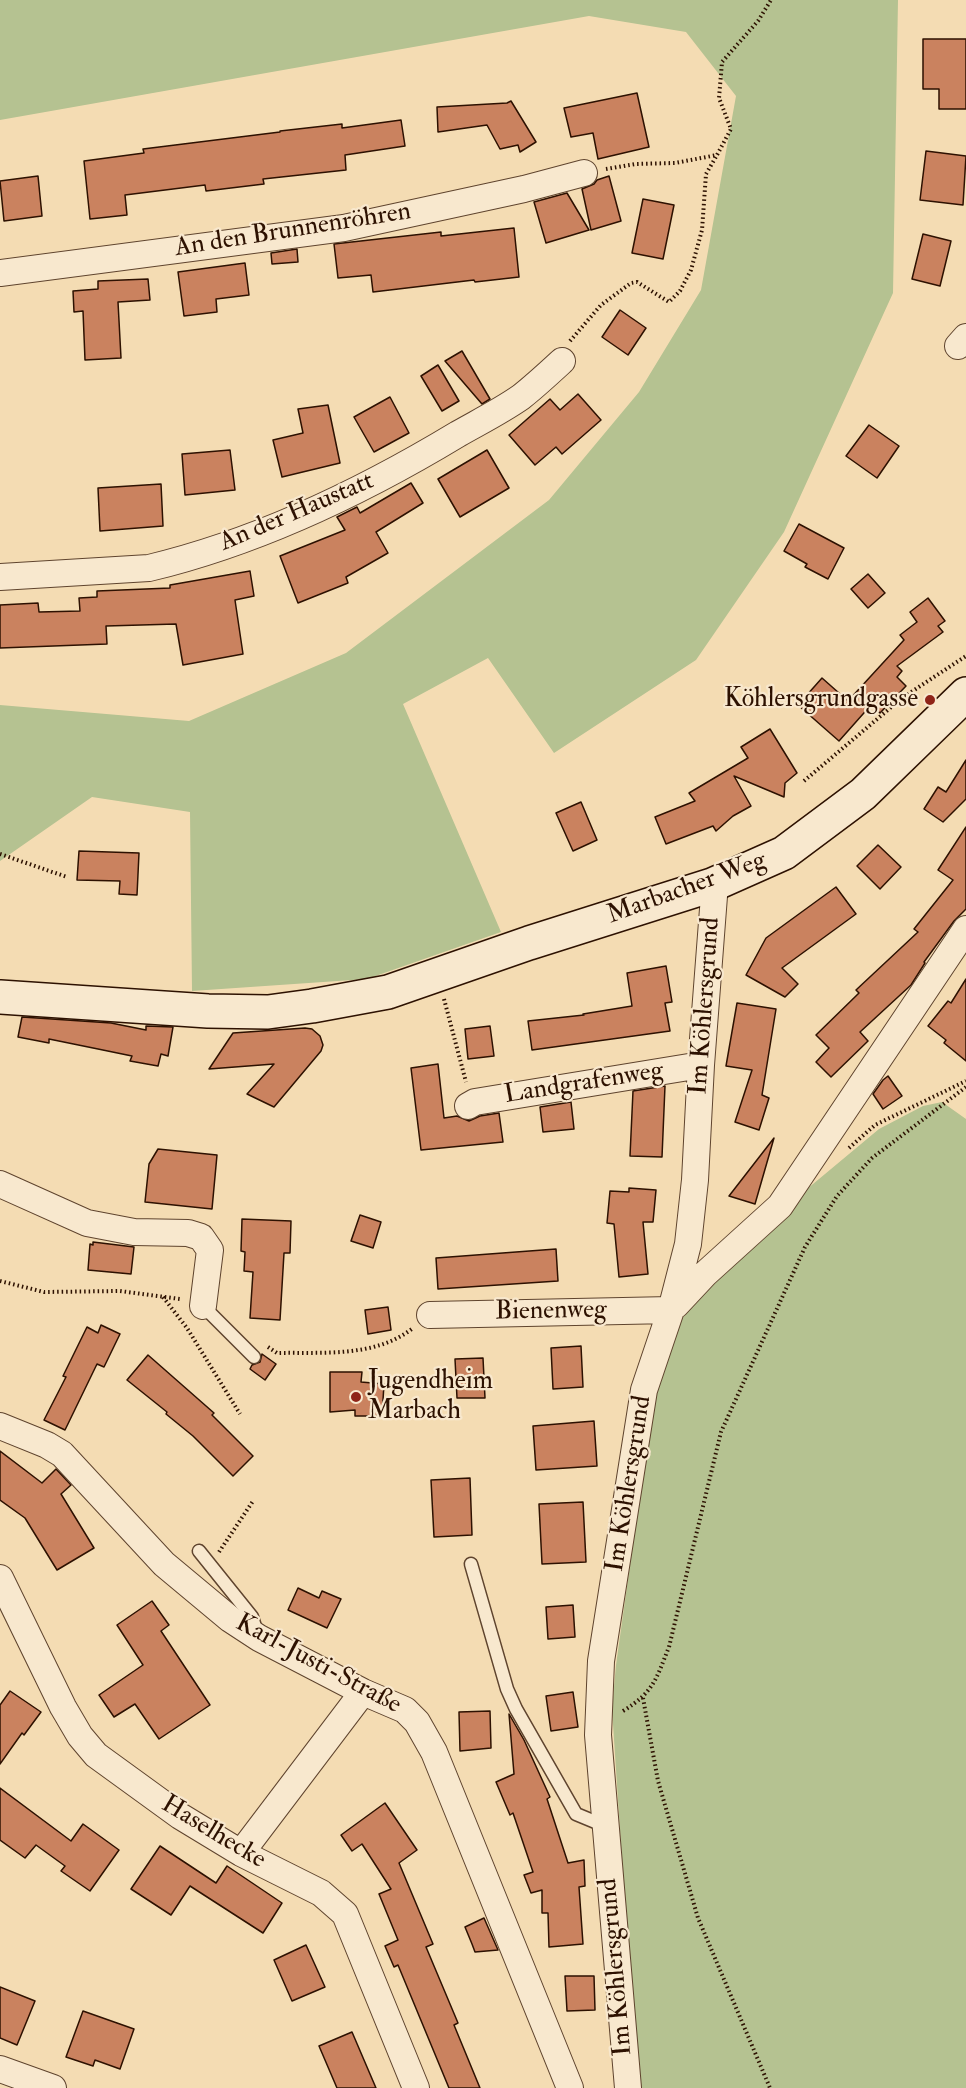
<!DOCTYPE html>
<html>
<head>
<meta charset="utf-8">
<style>
  body { margin:0 }
  canvas { display:block; background:#f4dcb3 }
</style>
</head>
<body>
<canvas width="966" height="2088"></canvas>
<script>
const ctx = document.querySelector('canvas').getContext('2d');
ctx.lineJoin = 'round';
function fillPath(path, color) {
  ctx.fillStyle = color;
  ctx.fill(path, 'evenodd');
}
function strokePath(path, color, width, dash) {
  ctx.strokeStyle = color;
  ctx.lineWidth = width;
  ctx.lineCap = dash ? 'butt' : 'round';
  ctx.setLineDash(dash || []);
  ctx.stroke(path);
}
function label(font, color, halo, rows, align = 'center') {
  ctx.font = font + ' "IM FELL Double Pica",serif';
  ctx.lineWidth = 4.5;
  ctx.setLineDash([]);
  ctx.textBaseline = 'middle';
  ctx.strokeStyle = halo;
  ctx.fillStyle = color;
  for (const [text, x, y, turn = 0] of rows) {
    ctx.save();
    ctx.translate(x, y);
    ctx.rotate((+turn || 0) * Math.PI / 180);
    ctx.textAlign = isNaN(turn) ? turn : align;
    if (halo) ctx.strokeText(text, 0, 0);
    ctx.fillText(text, 0, 0);
    ctx.restore();
  }
}
const green = new Path2D(`
  M0,0h898l-5,293 -109,239 -88,128 -142,93 -66,-95 -85,46 98,228 -134,47 -175,12 -2,-179 -98,-15 -92,64v-156l189,16 157,-68 203,-153 90,-108 62,-102 35,-194 -50,-64 -97,-16 -589,104z
  M942,1102l24,17v969h-329l-25,-379 4,-44 38,-272 29,-76 27,-36 75,-67 22,-25 72,-60 44,-23z`);
const building = new Path2D(`
  M923,39h43v70h-27v-20h-16z
  M637,93l12,54 -51,12 -5,-26 -22,4 -7,-29z
  M511,101l25,41 -16,10 -2,-7 -18,4 -13,-24 -49,7 -1,-25 70,-4z
  M401,120l4,26 -60,9 1,15 -83,9 1,5 -58,7 -1,-6 -80,10 2,20 -37,4 -6,-58 60,-8 -1,-4 137,-17v-1l62,-7v4z
  M926,151l40,5 -3,49 -43,-5z
  M38,176l4,40 -38,5 -4,-40z
  M609,176l12,45 -30,9 -9,-41 12,-5 3,-4z
  M567,193l22,37 -43,13 -12,-41z
  M643,199l31,6 -11,54 -31,-6z
  M514,228l5,49 -44,5 -1,-2 -101,12 -2,-17 -33,3 -4,-34 107,-12v4z
  M923,234l28,7 -11,45 -28,-7z
  M297,249l1,13 -26,2 -1,-11z
  M245,263l4,32 -33,4 1,13 -33,4 -6,-44z
  M148,279l2,21 -32,2 3,56 -36,2 -2,-49 -9,1 -1,-21 25,-2v-8z
  M620,310l26,18 -18,27 -26,-18z
  M462,351l28,48 -8,5 -37,-43z
  M438,365l21,36 -17,10 -21,-35z
  M578,394l23,26 -39,34 -6,-7 -21,18 -26,-30 41,-36 10,11z
  M390,397l19,36 -35,19 -20,-35z
  M328,405l12,58 -58,14 -9,-37 30,-7 -5,-24z
  M869,425l30,21 -22,32 -31,-22z
  M230,450l5,40 -50,5 -3,-41z
  M487,450l22,38 -49,29 -22,-38z
  M411,483l12,20 -47,29 12,21 -42,24 2,6 -50,20 -18,-47 65,-26 -8,-13 20,-10 3,6z
  M161,484l2,42 -63,5 -2,-43z
  M799,524l45,24 -16,31 -23,-12 2,-3 -23,-13z
  M250,571l4,25 -19,4 8,54 -60,11 -7,-41 -70,2 1,18 -107,4v-43l38,-2 1,9 41,-1 -1,-13 18,-1v-6l73,-3v-3z
  M868,574l17,19 -17,15 -17,-19z
  M928,598l17,23 -7,5 5,6 -46,34 5,5 -5,6 9,9 -26,27 -9,-8 -32,36 -41,-36 24,-27 26,23 56,-61 -4,-5 17,-13 -7,-10z
  M770,729l27,44 -12,10 -1,14 -50,-21 17,30 -18,10 -17,15 -3,-5 -47,18 -11,-27 40,-16 -6,-8 59,-35 -7,-11z
  M966,760v39l-23,23 -19,-13 14,-22 8,5z
  M581,802l16,38 -24,11 -17,-38z
  M966,827v82l-12,12 -30,41 1,1 -14,22 -51,47 8,9 -37,36 -15,-15 13,-14 -13,-13 43,-42 -3,-3 62,-58 -4,-3 39,-49 -15,-10z
  M878,845l23,22 -21,22 -23,-23z
  M79,851l60,2 -2,42 -18,-1 1,-13 -43,-1z
  M836,887l20,27 -74,54 16,16 -13,13 -39,-22 20,-37z
  M666,966l6,36 -7,1 5,28 -138,19 -4,-29 56,-6 -1,-1 49,-8 -5,-33z
  M966,979v82l-22,-18 2,-3 -18,-14 20,-25 3,2z
  M737,1003l39,6 -14,86 7,3 -10,32 -24,-8 17,-52 -26,-4z
  M22,1017l89,6 35,7v-4l27,1 -5,29 -7,-2 -3,12 -28,-5 2,-5 -34,-7 -49,-10v4l-31,-6z
  M490,1026l4,30 -26,3 -3,-30z
  M305,1028l7,1 8,7 3,9 -2,6 -47,56 -27,-13 27,-30 -65,5 24,-36z
  M438,1064l6,54 13,-2 12,5 11,-5 19,-3 4,29 -82,8 -10,-82z
  M888,1076l14,20 -19,13 -10,-15 10,-14z
  M665,1086l-3,71 -32,-1 3,-65z
  M571,1102l3,27 -31,3 -3,-25z
  M774,1138l-19,66 -26,-8z
  M158,1149l59,6 -5,54 -67,-7 4,-38z
  M629,1188l27,2 -3,32h-10l5,52 -29,3 -5,-53 -7,-1 3,-32 19,1z
  M360,1215l21,7 -8,26 -22,-7z
  M242,1219l49,2 -1,32h-6l-4,67 -30,-2 3,-46 -9,-1 1,-19 -4,-1z
  M93,1242l41,5 -3,27 -43,-4 2,-26 3,1z
  M556,1249l2,32 -120,8 -2,-31z
  M388,1307l3,23 -23,4 -3,-24z
  M101,1325l19,9 -16,33 -7,-3 -32,66 -21,-10 22,-43 -3,-1 24,-49 11,6z
  M581,1346l2,41 -30,2 -2,-41z
  M262,1354l14,10 -11,16 -15,-11 2,-4 8,-3z
  M148,1355l66,58 -2,2 41,41 -20,20 -40,-40 -27,-22 1,-2 -40,-32z
  M483,1358l2,40h-28l-2,-39z
  M330,1372h32l-1,10 23,2 -2,32h-27v-6l-25,2z
  M594,1421l3,45 -61,4 -3,-44z
  M0,1451l42,32 14,-14 15,16 -10,9 33,54 -37,22 -32,-52 -25,-18z
  M470,1478l2,57 -38,2 -3,-57z
  M583,1502l3,60 -44,2 -3,-60z
  M298,1588l21,10 3,-7 19,8 -14,29 -39,-18z
  M152,1601l17,24 -8,6 49,74 -51,34 -24,-35 -21,13 -15,-22 44,-30 -26,-40z
  M573,1605l2,32 -27,2 -2,-32z
  M10,1691l31,21 -17,23 -2,-2 -22,31v-59z
  M573,1692l5,35 -27,4 -5,-35z
  M490,1711l1,37 -31,3 -1,-39z
  M509,1714l15,26 26,57 -3,2 21,64 16,-3 1,26 -6,1 4,57 -34,3 -1,-34h-6v-23l-11,3 -7,-18 9,-3 -20,-59 -3,2 -14,-33 18,-8z
  M0,1788l71,53 12,-17 36,26 -29,41 -29,-20 4,-5 -29,-21 -11,13 -25,-18z
  M385,1803l32,47 -18,13 34,81 -7,3 32,76 -4,2 26,63h-31l-51,-123 -4,2 -9,-21 13,-6 -19,-46 12,-5 -29,-45 -10,7 -11,-16z
  M160,1846l56,37 11,-17 55,37 -19,30 -73,-47 -19,29 -40,-26z
  M484,1918l14,32 -23,2 -3,-8 -7,-17z
  M306,1945l19,42 -33,14 -18,-41z
  M565,1976h29l1,34 -28,1z
  M0,1987l35,14 -18,44 -17,-7z
  M83,2011l51,18 -14,40 -25,-9 -2,6 -27,-9z
  M352,2032l24,56h-39l-18,-42z`);
const path = new Path2D(`
  M606,169l29,-5 40,-1 42,-8 14,-26 -12,-31 3,-36 36,-41 13,-21
  M570,341l31,-36 30,-22 6,-1 32,20 11,-11 11,-21 11,-40 4,-56 11,-19
  M804,781l98,-83 64,-42
  M0,854l67,23
  M444,999l22,83
  M849,1148l26,-23 91,-44
  M0,1281l44,11 76,-1 60,8
  M163,1297l24,31 53,86
  M268,1347l9,6c45,-1 98,5 136,-25
  M219,1552l34,-51
  M643,1698l15,83 40,137 72,170
  M623,1711c31,-19 33,-32 46,-64l52,-215 84,-185 32,-51 35,-38 94,-71`);
const lane = new Path2D(`
  M203,1306l51,51
  M199,1551l53,66 5,16
  M471,1564l36,125 9,20 60,105 29,12`);
const street = new Path2D(`
  M0,273l344,-45 180,-39 60,-16
  M958,346l8,-9
  M0,577l149,-9c109,-26 213,-76 309,-134 21,-12 43,-23 63,-37 14,-11 28,-24 41,-36
  M468,1106l7,-4 226,-37
  M0,1184l87,39 47,9 54,1 13,4 9,13 -7,56
  M676,1305l29,-31 75,-68 186,-277
  M430,1315l241,-5
  M0,1426l47,19 15,9 102,110 66,55 29,19 104,54 42,18 12,12 17,30 136,336
  M0,1578l63,129 17,29 16,19 84,61 61,37 80,40 24,21 71,174
  M241,1853l122,-161
  M0,2069l53,19
  M628,2088l-30,-353 3,-74 43,-271 27,-80 17,-66 7,-64 6,-115 13,-169 -2,-11`);
const secondary = new Path2D(`
  M0,997l208,14 60,1 44,-6 76,-14 141,-49 183,-58 72,-32 79,-59 103,-100`);
const markers = [
  [930,700,6,"#8f2418"],
  [356,1397,6,"#8f2418"]
];
const streetNames = [
  ["An den Brunnenröhren",293,231,-9],
  ["An der Haustatt",297,513,-23],
  ["Marbacher Weg",687,889,-20],
  ["Im Köhlersgrund",706,1006,-86],
  ["Landgrafenweg",584,1084,-9],
  ["Bienenweg",551,1312,-1],
  ["Im Köhlersgrund",630,1484,-81],
  ["Karl-Justi-Straße",318,1665,28],
  ["Haselhecke",213,1833,31],
  ["Im Köhlersgrund",617,1967,-95]
];
const poiNames = [
  ["Köhlersgrundgasse",918,700],
  ["Jugendheim",368,1382,"left"],
  ["Marbach",368,1412,"left"]
];
fillPath(green, '#b5c291');
fillPath(building, '#ca825f');
strokePath(building, '#2d1101', 1.5);
strokePath(lane, '#5f442e', 15);
strokePath(street, '#5f442e', 28);
strokePath(secondary, '#2d1101', 36);
strokePath(path, '#2d1101', 4, [1.5, 3]);
strokePath(lane, '#f8e8ce', 12);
strokePath(street, '#f8e8ce', 26);
strokePath(secondary, '#f8e8ce', 33);
for (const [x, y, r, color] of markers) {
  const dot = new Path2D();
  dot.arc(x, y, r, 0, 2 * Math.PI);
  ctx.fillStyle = color;
  ctx.fill(dot);
  strokePath(dot, '#f8e8ce', 2);
}
label('26px', '#2d1101', '#f8e8ce', streetNames);
label('26px', '#2d1101', '#f8e8ce', poiNames, 'right');
</script>
</body>
</html>
